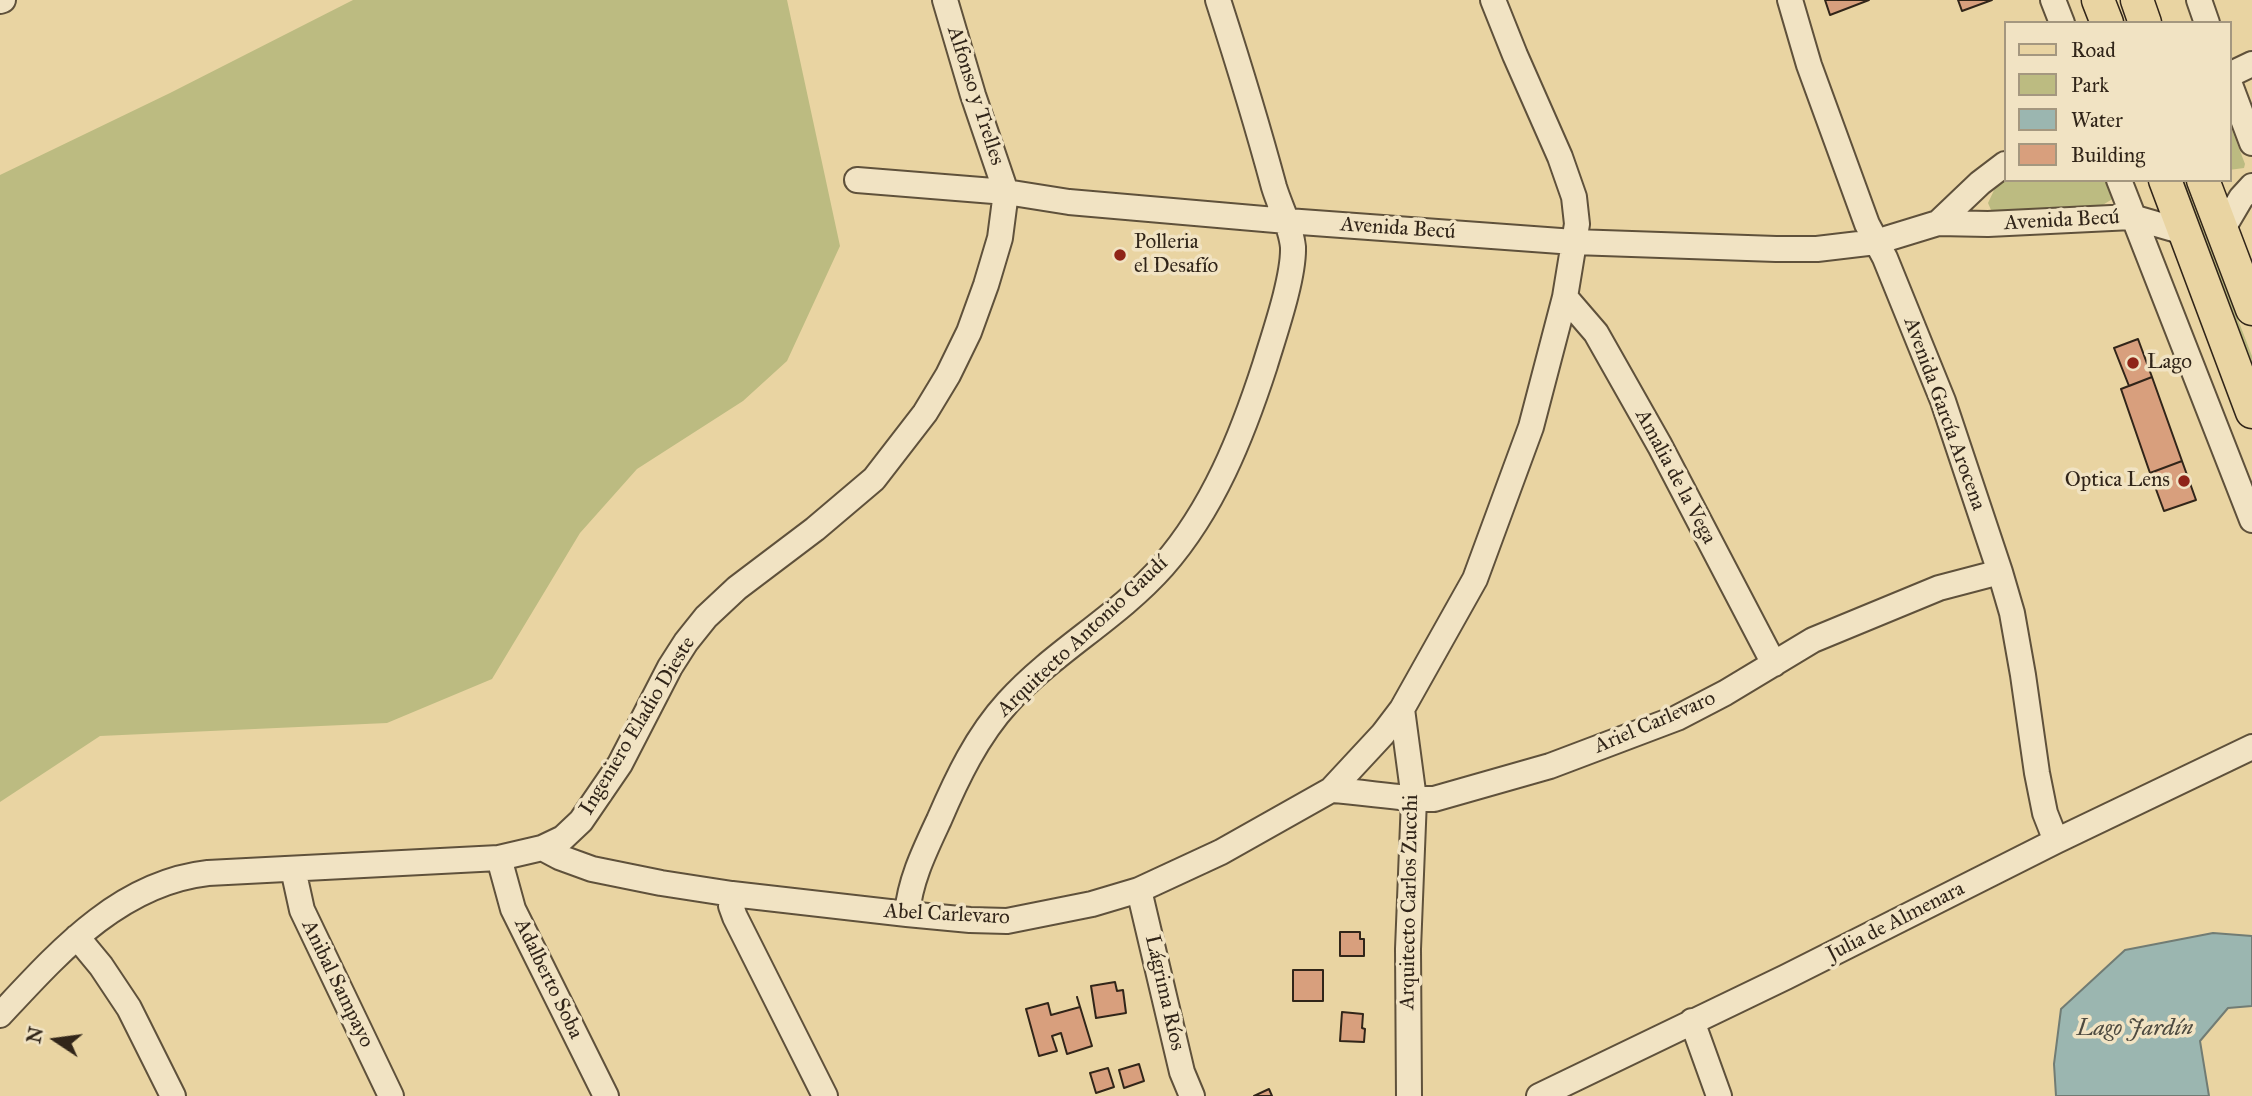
<!DOCTYPE html>
<html>
<head>
<meta charset="utf-8">
<style>
  body { margin:0 }
  #map { position:relative; width:2252px; height:1096px; overflow:hidden; background:#e9d4a2; font-family:"IM FELL Great Primer",serif }
  canvas { display:block }
  .legend { position:absolute; left:2004px; top:21px; width:228px; height:161px; box-sizing:border-box; background:#f1e3c3; border:2px solid #a4977f; margin:0; padding:9px 12px; list-style:none; font-size:21px; color:#312519 }
  .legend li { display:flex; align-items:center; gap:14px; height:35px }
  .legend b { width:35px; border:2px solid #a4977f }
  .north { position:absolute; left:21px; top:1005px; width:70px; height:70px; -webkit-text-stroke:5px #f1e3c3; paint-order:stroke; rotate:283deg; font-size:19px; font-weight:700; line-height:28px; text-align:center; color:#312519 }
  .north::after { content:''; display:block; margin:auto; width:24px; height:32px; background:#312519; clip-path:polygon(50% 0,100% 100%,50% 72%,0 100%) }
</style>
</head>
<body>
<div id="map">
<canvas width="2252" height="1096"></canvas>
<ul class="legend">
<li><b style="height:9px;background:#e9d4a2"></b>Road</li>
<li><b style="height:19px;background:#bcbb81"></b>Park</li>
<li><b style="height:19px;background:#9bb6b0"></b>Water</li>
<li><b style="height:19px;background:#d89f7d"></b>Building</li>
</ul>
<div class="north">N</div>
</div>
<script>
const ctx = document.querySelector('canvas').getContext('2d');
ctx.lineJoin = 'round';
function fillPath(path, color) {
  ctx.fillStyle = color;
  ctx.fill(path, 'evenodd');
}
function strokePath(path, color, width, dash) {
  ctx.strokeStyle = color;
  ctx.lineWidth = width;
  ctx.lineCap = dash ? 'butt' : 'round';
  ctx.setLineDash(dash || []);
  ctx.stroke(path);
}
function label(font, color, halo, rows, align = 'center') {
  ctx.font = font + ' "IM FELL Great Primer",serif';
  ctx.lineWidth = 7;
  ctx.setLineDash([]);
  ctx.textBaseline = 'middle';
  ctx.strokeStyle = halo;
  ctx.fillStyle = color;
  for (const [text, x, y, turn = 0] of rows) {
    ctx.save();
    ctx.translate(x, y);
    ctx.rotate((+turn || 0) * Math.PI / 180);
    ctx.textAlign = isNaN(turn) ? turn : align;
    if (halo) ctx.strokeText(text, 0, 0);
    ctx.fillText(text, 0, 0);
    ctx.restore();
  }
}
const green = new Path2D(`
  M353,0h434l53,246 -53,115 -44,40 -106,68 -57,64 -88,146 -105,44 -287,13 -100,66v-627l170,-82z
  M2229,122l16,42 -1,4 -15,2z
  M2005,180h108l6,15 -18,11 -95,7 -15,-3 -3,-7 8,-17z
  M2176,180h8l68,176v25z`);
const water = new Path2D(`
  M2213,933l39,3v70l-24,2 -28,33 9,55h-153l-2,-32 7,-55 64,-59z`);
const building = new Path2D(`
  M1825,0h44l-39,15z
  M1958,0h34l-30,11z
  M2138,339l14,38 -23,9 -15,-38z
  M2152,377l30,84 -32,12 -29,-84z
  M2182,461l14,39 -32,11 -14,-38z
  M1340,932h20v7h4v17h-24z
  M1293,970h30v31h-30z
  M1115,982l2,9 6,-1 3,23 -30,5 -5,-32z
  M1077,997l15,49 -25,8 -6,-21 -9,3 5,15 -18,5 -13,-47 22,-6 3,12 29,-8z
  M1342,1012l21,2 -1,14 3,1 -1,13 -24,-1z
  M1139,1064l5,17 -20,7 -5,-18z
  M1108,1068l6,19 -18,6 -6,-20z
  M1269,1089l3,7h-18z`);
const minor = new Path2D(`
  M1790,0l19,65 58,159 18,34 58,143 57,171 12,41 11,62 14,98 8,40 11,28
  M2053,0l9,23
  M2199,0l8,23
  M0,1l3,-1
  M2229,75l23,-11
  M2229,82l23,61
  M857,180l149,12 63,10 218,19 287,21 202,7h41l59,-7 62,-19 42,-40 25,-19
  M2119,180l133,340
  M1938,223l50,1 144,-7 52,15
  M2221,232l20,-34 11,-12
  M1565,297l31,36 64,113 114,218
  M1402,709l12,90 -6,150 1,147
  M1331,790c35,2 69,9 103,9l116,-33 127,-48 48,-25 88,-53 126,-52 61,-16
  M542,848l17,9 33,12 69,14 71,11 175,20 63,6 37,1 85,-17 47,-14 82,-38 110,-62 52,-56 19,-25 73,-130 56,-152 34,-130 12,-73 -3,-27 -14,-40 -45,-102 -22,-55
  M499,858l14,51 93,187
  M293,869l9,41 89,186
  M1139,890l43,182 10,24
  M732,894l-1,12 4,11 90,179
  M907,914c3,-34 18,-64 32,-94 18,-42 38,-84 69,-118 46,-51 109,-84 155,-136 50,-57 79,-130 102,-201 9,-30 29,-87 28,-118 -2,-21 -13,-40 -19,-60 -17,-63 -36,-125 -56,-187
  M77,937l24,29 28,42 44,88
  M0,1015c58,-62 119,-132 208,-142l291,-15 43,-10 21,-10 18,-17 39,-57 50,-97 16,-25 20,-25 31,-29 78,-59 59,-50 51,-66 23,-38 21,-43 17,-47 14,-47 6,-46 -33,-97 -28,-95
  M1692,1021l27,75
  M1539,1096l247,-119 270,-136 196,-94`);
const major = new Path2D(`
  M2098,0l9,23
  M2137,0l8,23
  M2165,180l87,232
  M2203,180l49,129`);
const markers = [
  [1120,255,7,"#8f2418"],
  [2133,363,7,"#8f2418"],
  [2184,481,7,"#8f2418"]
];
const streetNames = [
  ["Alfonso y Trelles",975,96,72],
  ["Avenida Becú",2062,221,-3],
  ["Avenida Becú",1398,229,4],
  ["Avenida García Arocena",1944,414,70],
  ["Amalia de la Vega",1675,477,62],
  ["Arquitecto Antonio Gaudí",1083,637,-43],
  ["Ariel Carlevaro",1655,723,-23],
  ["Ingeniero Eladio Dieste",638,726,-59],
  ["Arquitecto Carlos Zucchi",1410,902,-89],
  ["Abel Carlevaro",947,915,3],
  ["Julia de Almenara",1896,922,-27],
  ["Adalberto Soba",548,979,64],
  ["Anibal Sampayo",337,984,64],
  ["Lágrima Ríos",1164,993,77]
];
const poiNames = [
  ["Polleria",1134,243],
  ["el Desafío",1134,267],
  ["Lago",2147,363],
  ["Optica Lens",2170,481,"right"]
];
const waterNames = [
  ["Lago Jardín",2135,1029]
];
fillPath(green, '#bcbb81');
fillPath(water, '#9bb6b0');
strokePath(water, '#717c74', 2);
fillPath(building, '#d89f7d');
strokePath(building, '#312519', 2);
strokePath(minor, '#5f513b', 28);
strokePath(major, '#312519', 35);
strokePath(minor, '#f1e3c3', 24);
strokePath(major, '#e9d4a2', 32);
for (const [x, y, r, color] of markers) {
  const dot = new Path2D();
  dot.arc(x, y, r, 0, 2 * Math.PI);
  ctx.fillStyle = color;
  ctx.fill(dot);
  strokePath(dot, '#f1e3c3', 2.5);
}
label('21px', '#312519', '#f1e3c3', streetNames);
label('21px', '#312519', '#f1e3c3', poiNames, 'left');
label('italic 23px', '#4c493f', '#f1e3c3', waterNames);
</script>
</body>
</html>
